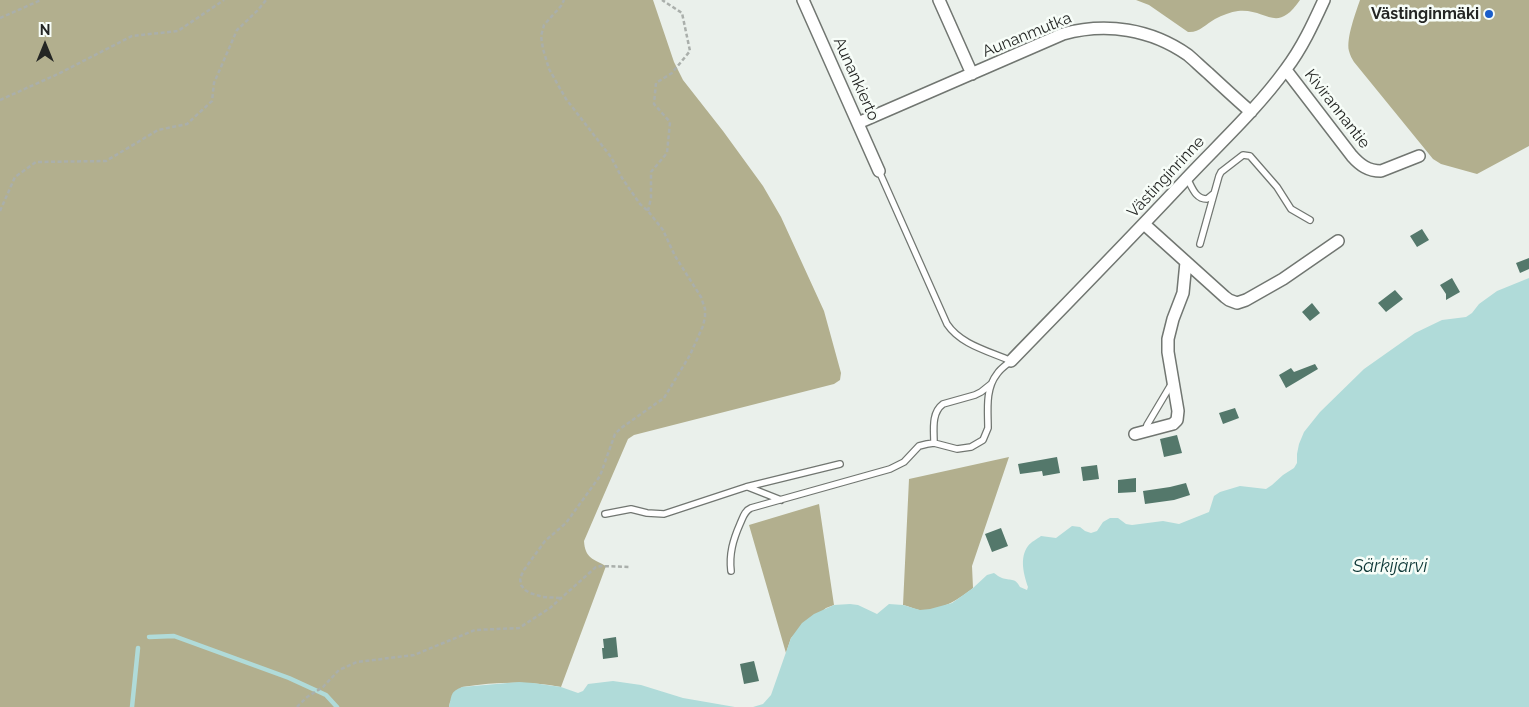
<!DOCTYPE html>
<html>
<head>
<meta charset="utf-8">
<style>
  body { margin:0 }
  #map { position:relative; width:1529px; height:707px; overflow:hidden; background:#eaf0eb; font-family:Raleway,sans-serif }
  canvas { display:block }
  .north { position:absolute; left:20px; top:20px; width:50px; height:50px; -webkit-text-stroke:4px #f7fdf8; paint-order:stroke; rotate:0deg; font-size:14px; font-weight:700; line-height:20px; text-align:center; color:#242624 }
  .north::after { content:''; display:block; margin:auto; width:18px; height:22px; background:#242624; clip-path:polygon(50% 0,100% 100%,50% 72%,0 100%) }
</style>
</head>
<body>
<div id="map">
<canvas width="1529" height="707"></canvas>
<div class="north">N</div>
</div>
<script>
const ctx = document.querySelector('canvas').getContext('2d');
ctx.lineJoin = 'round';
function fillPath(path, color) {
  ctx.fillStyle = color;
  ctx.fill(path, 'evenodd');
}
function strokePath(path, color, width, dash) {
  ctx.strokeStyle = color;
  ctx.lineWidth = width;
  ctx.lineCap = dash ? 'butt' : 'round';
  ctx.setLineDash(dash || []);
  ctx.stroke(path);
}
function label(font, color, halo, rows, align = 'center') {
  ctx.font = font + ' Raleway,sans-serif';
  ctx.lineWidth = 5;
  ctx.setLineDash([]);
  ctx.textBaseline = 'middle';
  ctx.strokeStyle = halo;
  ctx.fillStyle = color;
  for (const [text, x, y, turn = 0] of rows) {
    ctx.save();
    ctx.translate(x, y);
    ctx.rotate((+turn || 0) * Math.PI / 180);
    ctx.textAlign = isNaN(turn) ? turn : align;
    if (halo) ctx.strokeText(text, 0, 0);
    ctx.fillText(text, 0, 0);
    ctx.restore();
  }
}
const forest = new Path2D(`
  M0,0h653l21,62 9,18 40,51 40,55 18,31 43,94 17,62 -1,7 -6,4 -200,51 -6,4 -44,102c1,17 9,18 22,25l-45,121c-33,-6 -65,-5 -99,0l-12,15 -1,5h-449z
  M1136,0h164c-24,35 -33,8 -62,11 -7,1 -16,4 -23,8 -9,5 -16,14 -27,13l-39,-27z
  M1360,0h169v146l-52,28 -36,-10 -8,-5 -79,-97c-2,-3 -4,-7 -5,-11 -3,-13 7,-39 11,-51z
  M1009,457l-37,109 1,22c-13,11 -36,25 -54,22 -5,-1 -11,-4 -16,-5l6,-126z
  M819,504l15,101 -8,3 -35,30 -5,15 -37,-128z`);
const water = new Path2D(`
  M1529,278v429h-776l10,-3 8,-9 20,-57 11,-15 12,-9 20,-9 16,-1 8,1 19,9 12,-10 14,1 17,5 10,-1 22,-6 21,-15 14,-13 7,-2c3,2 5,4 8,5 8,3 13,-1 18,9l7,3 1,-3c-4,-12 -9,-29 0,-41 3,-4 9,-7 13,-10l15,2 16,-12 8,1 5,4 6,2 6,-2 6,-9 7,-4h8l8,6 6,1 31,-4 16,3 30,-12 5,-16 6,-4 20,-6 26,3 6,-4 11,-10 11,-7 3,-5v-9l2,-10 5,-12 16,-20 44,-43 51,-36 27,-13 24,-3 6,-4 7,-9 18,-13z
  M613,681l28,4 42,13 52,9h-286c3,-12 1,-15 13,-20l57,-5 14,1 28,4 17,6 5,-2 5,-7z`);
const stream = new Path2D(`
  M149,637l25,-1 115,42 37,17 11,12
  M132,707l6,-59`);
const building = new Path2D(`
  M1422,229l7,11 -12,7 -7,-11z
  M1529,258v11l-9,4 -4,-10z
  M1452,278l8,14 -14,8v-6l-6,-9z
  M1395,290l8,9 -17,13 -8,-9z
  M1312,303l8,10 -10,8 -8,-9z
  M1315,364l3,5 -32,19 -7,-13 12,-7 3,4z
  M1235,408l4,10 -16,6 -4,-11z
  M1177,435l5,18 -18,4 -4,-18z
  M1057,457l3,16 -17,3 -1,-5 -22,3 -2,-10z
  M1097,465l2,14 -16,2 -2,-14z
  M1136,478v14l-18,1v-13z
  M1186,483l4,12 -16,5 -29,4 -2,-13 27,-4z
  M1001,528l7,18 -16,6 -7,-18z
  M616,637l2,20 -15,2 -1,-11h2l-1,-9z
  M754,661l5,20 -15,3 -4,-20z`);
const path = new Path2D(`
  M0,18l41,-18
  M0,100l58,-26 74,-38 46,-5 46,-31
  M0,211l15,-34 21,-15 70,-1 52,-31 29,-6 25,-23 2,-18 23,-53 21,-20 8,-10
  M648,211l3,-13v-26l16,-19 3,-31 -16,-18 2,-21 16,-10 18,-22 -8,-38 -20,-13
  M560,598l-17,-1 -13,-4 -5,-3 -4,-5 -1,-7 4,-8 21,-29 21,-18 34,-47 15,-42 6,-6 43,-30 26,-43 13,-29 2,-9v-8l-4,-12 -26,-41 -12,-26 -15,-19 -8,-7 -18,-26 -11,-21 -45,-58 -17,-30 -6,-20 -2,-13 3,-11 17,-19 3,-6
  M297,707l10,-10 16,-10 16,-17 18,-8 57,-7 61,-25 44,-2 31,-20 46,-41 5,-1 29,1`);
const lane = new Path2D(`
  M1187,178c5,9 8,21 20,21l6,-5
  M1200,244l19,-68 2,-4 22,-17 7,1 27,31 14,22 19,11
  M1145,432l2,-7 25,-42
  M934,443c0,-13 -3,-30 9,-39l32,-9 6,-3 10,-8
  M748,487l33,13
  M605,514l26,-5 16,4 17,1 82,-27 94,-23
  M731,571c-2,-17 2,-31 9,-47 3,-6 4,-13 11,-16l139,-39 14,-7 15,-16 8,-2 7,-1 23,6 14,-2 12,-7 5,-12c0,-17 -3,-39 9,-54 3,-5 9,-9 14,-13 -22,-10 -50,-16 -64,-37l-68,-153`);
const street = new Path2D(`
  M803,0l76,171
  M939,0l33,74
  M1286,70l66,86c8,9 16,15 29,15l38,-15
  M858,123l205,-89c43,-12 88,-5 125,21 7,6 13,12 20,18 14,13 28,26 43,39
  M1144,224l81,73 4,3 8,3 9,-3 37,-21 55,-38
  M1011,361c59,-61 118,-121 176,-183 33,-35 70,-69 99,-109 16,-21 27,-45 38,-69
  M1135,434l38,-10 4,-4 1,-9 -10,-59v-13l5,-20 10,-26 3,-31`);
const markers = [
  [1489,14,5,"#1a5eca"]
];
const poiNames = [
  ["Västinginmäki",1479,14]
];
const streetNames = [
  ["Aunanmutka",1027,35,-22],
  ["Aunankierto",856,79,66],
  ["Kivirannantie",1337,109,52],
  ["Västinginrinne",1166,177,-47]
];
const waterNames = [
  ["Särkijärvi",1390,567]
];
fillPath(forest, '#b2af8e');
fillPath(water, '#b0dbd9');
strokePath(stream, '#b0dbd9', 4.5);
fillPath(building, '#54786b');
strokePath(lane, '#717671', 8);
strokePath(street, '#717671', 14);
strokePath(path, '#aaafab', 2.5, [4, 2.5]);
strokePath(lane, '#fff', 5.5);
strokePath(street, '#fff', 11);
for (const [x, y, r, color] of markers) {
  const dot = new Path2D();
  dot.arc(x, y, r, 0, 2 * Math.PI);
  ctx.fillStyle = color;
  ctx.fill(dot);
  strokePath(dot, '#f7fdf8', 2);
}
label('bold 16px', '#242624', '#f7fdf8', poiNames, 'right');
label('16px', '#242624', '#f7fdf8', streetNames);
label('italic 18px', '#0d3736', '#f7fdf8', waterNames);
</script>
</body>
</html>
